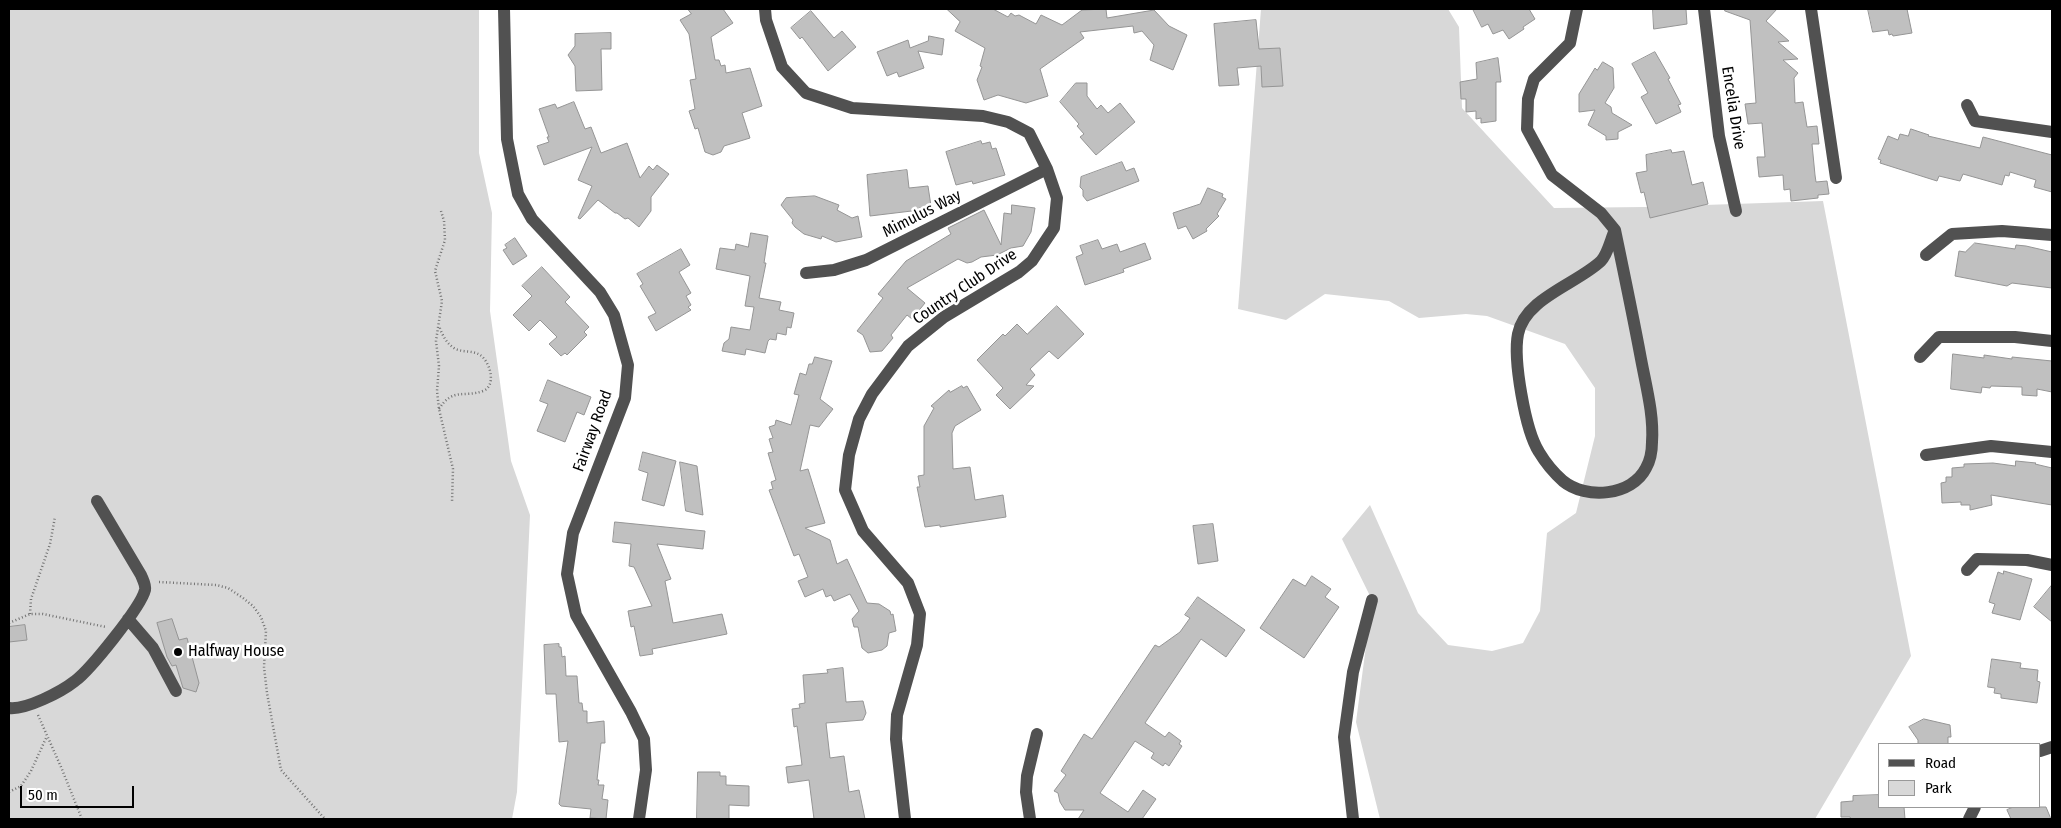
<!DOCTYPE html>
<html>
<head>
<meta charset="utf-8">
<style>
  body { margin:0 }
  #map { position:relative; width:2061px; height:828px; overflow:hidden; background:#fff; font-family:"Fira Sans Condensed",sans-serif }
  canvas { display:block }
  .frame { position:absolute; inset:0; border:10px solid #000; pointer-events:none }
  .legend { position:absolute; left:1878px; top:743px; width:162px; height:65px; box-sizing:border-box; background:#fff; border:1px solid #999; margin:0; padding:6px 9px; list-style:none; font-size:15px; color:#000 }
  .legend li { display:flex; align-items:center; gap:10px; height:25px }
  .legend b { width:25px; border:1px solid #999 }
  .scale { position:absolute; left:20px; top:786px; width:114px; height:22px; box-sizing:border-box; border:2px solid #000; border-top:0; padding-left:6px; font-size:15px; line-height:18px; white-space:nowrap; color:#000; -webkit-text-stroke:4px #fff; paint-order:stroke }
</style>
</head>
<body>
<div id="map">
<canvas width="2061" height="828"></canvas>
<div class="frame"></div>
<ul class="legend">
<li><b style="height:6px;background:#515151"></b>Road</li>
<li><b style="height:14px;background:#d8d8d8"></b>Park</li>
</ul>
<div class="scale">50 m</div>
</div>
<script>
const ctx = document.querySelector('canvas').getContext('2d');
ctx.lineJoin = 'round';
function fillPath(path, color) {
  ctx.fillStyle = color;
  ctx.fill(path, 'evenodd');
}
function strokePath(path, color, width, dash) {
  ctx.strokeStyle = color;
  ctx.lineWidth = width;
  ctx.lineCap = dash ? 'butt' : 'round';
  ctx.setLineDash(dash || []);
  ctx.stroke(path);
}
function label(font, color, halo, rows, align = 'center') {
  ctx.font = font + ' "Fira Sans Condensed",sans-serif';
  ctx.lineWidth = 5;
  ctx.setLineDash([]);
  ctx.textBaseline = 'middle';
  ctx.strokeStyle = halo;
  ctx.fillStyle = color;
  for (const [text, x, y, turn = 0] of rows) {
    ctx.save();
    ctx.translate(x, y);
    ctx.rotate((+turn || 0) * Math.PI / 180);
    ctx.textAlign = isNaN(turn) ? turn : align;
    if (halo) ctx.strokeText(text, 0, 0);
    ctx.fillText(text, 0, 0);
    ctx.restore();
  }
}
const green = new Path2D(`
  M9,9h470v144l13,60 -2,98 21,150 19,54 -13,277 -5,27h-503z
  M1261,9h187l11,18 3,81 92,100 91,-1 178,-6 88,455 -96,163h-435l-24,-97 16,-122 -30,-61 28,-34 48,108 30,32 44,6 31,-8 17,-32 7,-78 29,-20 19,-77v-48l-30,-44 -78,-28 -21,-2 -47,4 -30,-17 -64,-7 -39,26 -48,-11z`);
const building = new Path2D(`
  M688,9h35l10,14 -22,14 4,23h4l2,6 4,-1 1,8 24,-5 12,38 -20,7 8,25 -26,8 -3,6 -8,3 -8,-3 -7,-24 -3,1 -6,-18 6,-2 -5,-29 6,-1 -7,-45 -9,-14 11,-6z
  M947,9h46l15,8 3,-4 4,3 4,-1 17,9 5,-9 21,10 20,-15 24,-1 1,9 47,-8 15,16 18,9 -14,35 -23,-10 4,-15 -12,-14 -8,2 -1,-7 -53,6 4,6 -44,31 8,27 -22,7 -28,-8 -14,5 -7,-20 5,-13 -2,-1 5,-18 -30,-17 5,-9z
  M1473,9h56l6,10 -12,8 1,2 -15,10 -6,-9 -10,4 -5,-10 -6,3z
  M1653,9h33l1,15 -33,5z
  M1725,9h52l-11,12 23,20 -11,1 20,17 -15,1 15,13 -4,5 1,25 8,-1 4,25 10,-1 2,18h-7l3,31 1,7 11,-1 2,13 -11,1v3l-27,3 -1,-12 -6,1 -1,-15 -24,2 -2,-20h8l-3,-34 -14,1 -3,-20 11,-1 -6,-83 -25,-9z
  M1868,9h39l5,24 -19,3 -1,-2 -3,1 -1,-5 -15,2z
  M811,11l23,27 8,-7 14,16 -28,24 -26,-34 -2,2 -9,-11z
  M1256,20l3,29 21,-1 3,38 -21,1 -1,-21 -24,2 2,17 -20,1 -5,-62z
  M611,33v16h-10l1,41 -26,1 -1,-25 -7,-11 7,-9v-12z
  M929,36l15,3 -2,16 -24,-4 6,17 -25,9 -2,-5 -10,4 -10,-24 31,-12 2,8 18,-7z
  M1655,52l15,26 -2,1 13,25 -3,1 3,7 -25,12 -15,-27 7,-4 -16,-29z
  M1498,58l3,24h-5v39l-15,2v-5l-5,1v-8l-10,1v-13h-5l-1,-17 17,-3 -1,-16z
  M1603,62l10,6 1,20 -9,15 6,4 1,6 20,12 -14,7v7l-12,1v-4l-18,-11 7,-15 -16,2v-18l16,-26 2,2z
  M1076,83h11v13l10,13 4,-4 7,8 12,-10 15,19 -39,33 -16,-18 4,-3 -7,-8 2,-2 -19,-22z
  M574,102l11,27 6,-2 10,26 26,-10 13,35 9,-12 4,4 4,-5 12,9 -18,23v14l-12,16 -11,-9 -3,1 -8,-6h-2l-17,-13 -18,19 -2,-1 14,-32 -14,-6 14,-33 -48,18 -7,-19 12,-4 -2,-5h2l-10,-28 16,-5 2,4z
  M1911,129l18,6 -1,1 52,12 3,-11 69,18v37l-18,-5 2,-7 -26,-8 -1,4 -4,-1 -3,10 -39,-11 -3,7 -21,-5 -2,5 -57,-18 1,-3 -3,-1 10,-23 10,4 2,-6 8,2z
  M981,141l1,3 8,-2 2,7 4,-1 9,27 -32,9 -1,-3 -16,4 -10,-33z
  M1671,150l1,3 12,-2 8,34 11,-3 5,22 -58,14 -6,-26 -3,1 -5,-20 11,-2 -1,-16z
  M1122,162l4,9 8,-3 5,13 -52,20 -4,-5v-6l-3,-3 1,-10z
  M907,170l2,18 19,-2 3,20 -12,2 1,2 -50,6 -3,-41z
  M1208,188l15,6 -1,3 4,2 -9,15 2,2 -13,13 1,2 -14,8 -7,-13 -8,3 -5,-16 27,-9z
  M815,196l24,9 -2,5 15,8 6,-2 4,21 -26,5 -14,-6 -1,3 -17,-5 -9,-7 -3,-4 1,-3 -12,-15 5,-7z
  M1012,205l23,3 -4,24 -8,14 -12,2 -14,7 -16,2 -9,5 -5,1 -9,-4 -51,29 18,15 -13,16 -5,-4 -16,20 2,3 -11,13 -12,1 -7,-17 -6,-4 26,-33 -5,-4 28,-33 45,-27 -3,-6 36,-18 17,35 3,-32 7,1z
  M751,233l17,3 -4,27h2l-7,35 22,4 -2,8 15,3 -3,15 -4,-1 -1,8 -9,-2 -1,7 -6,-1 -2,2 -3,12 -19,-4 -1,6 -23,-4 2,-8 5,-4 2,-12 19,3 4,-23 -9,-1 5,-30 -34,-7 4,-21 15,2 1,-6 12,3z
  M515,238l12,18 -14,9 -10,-15 4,-2 -2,-3z
  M1098,240l4,9 15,-5 3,8 25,-9 6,16 -28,10 1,3 -39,13 -9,-28 7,-3 -3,-8z
  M1975,243l40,6 1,-4 10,1 26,6v36l-40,-5 -5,3 -52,-10 4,-25 6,1z
  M681,249l9,16 -11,7 12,21 -5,3 5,9 -3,2 3,3 -35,21 -8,-14 8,-4 -16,-27 3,-2 -6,-10z
  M542,267l28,30 -5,5 24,25 -5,5 3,3 -20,20 -2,-2 -4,3 -12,-12 8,-7 -17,-17 -11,11 -16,-16 19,-19 -10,-10z
  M1057,306l27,28 -26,25 -9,-8 -19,18 5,6 -9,10 8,1 -24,23 -14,-14 7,-7 -26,-28 26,-26 2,2 12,-12 10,10z
  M1953,354l31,4v-3l28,4v-2l40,4v31l-15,-3v7l-15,-1v-8l-31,-1 -1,2 -8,-1 -1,6 -30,-4z
  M815,357l17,4 -12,38 13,10 -14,18 -9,-2 -10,46 8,-2 17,54 -20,5 25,12 7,24 10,-5 20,44 12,1 11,7 1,4 2,-1 3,17 -7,2 -2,13 -5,4 -14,3 -6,-5 -4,-21h-4l-2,-8 7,-8 -9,-17 -16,7 -3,-6 -5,2 -3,-8 -18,8 -7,-16 10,-4 -9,-23 -5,2 -25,-66 4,-1 -2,-7 5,-2 -8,-27 5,-1 -4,-13 4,-1 -4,-11 6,-2 1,-5 15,5 8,-30 -5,-1 6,-21 6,2 3,-11h3z
  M548,380l43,17 -7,18 -7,-3 -12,30 -28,-11 11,-27 -8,-3z
  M962,386l1,2 4,-2 14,24 -26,16 -3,7 1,36 17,-2 5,33 28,-5 3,22 -66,10v-2l-15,2 -8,-40h3l-2,-11 6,-1v-49l10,-18 -3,-2 18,-16 1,2z
  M643,452l33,9 -12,45 -22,-6 6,-27 -9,-3z
  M2016,461l20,2 -1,1 17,4v37l-61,-10 1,10 -22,5v-5h-9v-3l-19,1 -1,-20 5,-1v-5h6v-9l12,-1v-3l29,-1 22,3z
  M680,462l17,4 6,49 -17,-4z
  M615,522l90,9 -2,18 -46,-5 14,35 -6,2 8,42 49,-9 5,20 -75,15 1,5 -13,2 -6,-30 -3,1 -3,-16 24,-5 -18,-39 -5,-1 2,-22 -18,-2z
  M1213,524l5,37 -20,3 -5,-38z
  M2004,571l28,8 -12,41 -28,-7 3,-9 -6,-2 9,-30 5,2z
  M1312,576l19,13 -6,8 14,10 -35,51 -44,-30 33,-49 12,7z
  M2052,585v37l-18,-15z
  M1198,597l47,33 -19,27 -25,-18 -56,84 20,14 4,-5 12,9 -2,3 3,2 -13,20 -4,-3 -2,3 -12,-8 3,-5 -19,-12 -35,52 28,19 15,-22 13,9 -14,20h-64l6,-9h-19l-5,-8 -2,-9 -4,-2 12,-16 -5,-4 23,-37 8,5 63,-94 4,2 21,-15 10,-14 -5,-3z
  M172,619l7,21 8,-2 12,45 -3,9 -13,-4 -7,-23 -4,1 -5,-9 -10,-34z
  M25,625l2,15 -18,2v-15z
  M559,644v3h2l1,10 3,-1 1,20h11l2,27h3l1,8h4v12l17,-2 1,22h-4l-4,37h2l-1,5h6l-2,14 6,1 -2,19 -16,-1 1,-9 -30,-3 -2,-2 9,-63 -9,1 -3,-48h-10l-2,-49z
  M1992,659l29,4 -1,5 18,2 -1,11 3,1 -3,21 -36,-5v-4l-7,-1 1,-5 -7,-1z
  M843,668l3,34 17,-1 3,12 -3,7 -37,3 4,35 14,-2 5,36 10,-2 6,29h-51l-5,-39 -21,3 -2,-16 16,-2 -5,-39 -3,1 -2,-18 8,-1 -1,-4 6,-1 -2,-28 25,-2 -1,-3z
  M1924,719l26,6 1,12h-3v7h-30v-4l-9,-13z
  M698,772h22v4h6v9l23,1v20l-20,-1v14h-32z
  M1880,795v12h24l1,12h-54l-1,-2h-9v-15l12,-1v-5z
  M2014,807h32l5,12h-40l-4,-9z`);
const path = new Path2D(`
  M441,211l3,10 1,19 -10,31 7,30 -6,40 3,25 -2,25 2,18 14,60 -1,33
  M439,409c14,-22 25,-11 44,-18 14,-5 7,-30 -3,-36 -7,-5 -18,-2 -26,-7 -8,-5 -12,-14 -15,-22
  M159,582l57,3 12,3 15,10 10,8 8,11 5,14 -2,36 3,26 14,77 44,49
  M30,614l1,-15 19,-55 5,-27
  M9,623l21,-9h13l63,13
  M38,715l23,52 21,52
  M9,792l12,-6 10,-15 16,-35`);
const minor = new Path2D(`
  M504,9l3,130 11,55 14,25 68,73 14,23 14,50 -3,33 -52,135 -6,41 9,41 55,97 13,27 2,31 -7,49
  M765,9l1,11 16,47 24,26 46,15 131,8 25,6 21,11 18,36 10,29 -3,30 -22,33 -13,11 -75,45 -36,29 -36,48 -13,25 -10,36 -4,35 18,41 45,52 12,31 -3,31 -20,70 -1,24 9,80
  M1577,9l-7,34 -36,36 -6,20 -1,30 25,46 49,38 14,17c9,43 18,86 26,129 5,27 13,56 11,83 0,8 -2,19 -6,26 -14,28 -60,32 -83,13 -9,-8 -18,-19 -24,-29 -14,-22 -26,-93 -21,-118 7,-36 59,-50 83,-73 7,-7 10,-23 14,-31
  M1704,9l15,127 17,75
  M1811,9l25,169
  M1967,105l8,16 77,11
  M1926,255l26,-21 50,-3 50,4
  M806,273l28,-3 32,-10 181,-91
  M1920,357l19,-20h76l37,4
  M1926,455l65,-9 61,6
  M1967,570l10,-11 50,1 25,5
  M128,619l25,29 23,43
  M9,708c17,2 52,-16 66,-27 15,-11 66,-74 70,-91 1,-5 -2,-10 -4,-15l-44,-74
  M2040,751l12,-4
  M1030,819l-4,-27 1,-16 10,-42
  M1353,819l-9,-82 9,-65 19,-72
  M1969,819l6,-12`);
const markers = [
  [178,652,5,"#000"]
];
const streetNames = [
  ["Encelia Drive",1733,108,81],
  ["Mimulus Way",922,214,-27],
  ["Country Club Drive",965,287,-34],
  ["Fairway Road",593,431,-70]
];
const poiNames = [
  ["Halfway House",188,652]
];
fillPath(green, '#d8d8d8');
fillPath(building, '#c0c0c0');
strokePath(building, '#959595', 1);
strokePath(path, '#737373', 2.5, [1, 2.5]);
strokePath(minor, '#515151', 12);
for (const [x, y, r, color] of markers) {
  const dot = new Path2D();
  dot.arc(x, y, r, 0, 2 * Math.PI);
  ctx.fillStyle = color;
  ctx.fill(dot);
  strokePath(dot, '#fff', 2);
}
label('16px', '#000', '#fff', streetNames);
label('16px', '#000', '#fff', poiNames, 'left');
</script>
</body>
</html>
